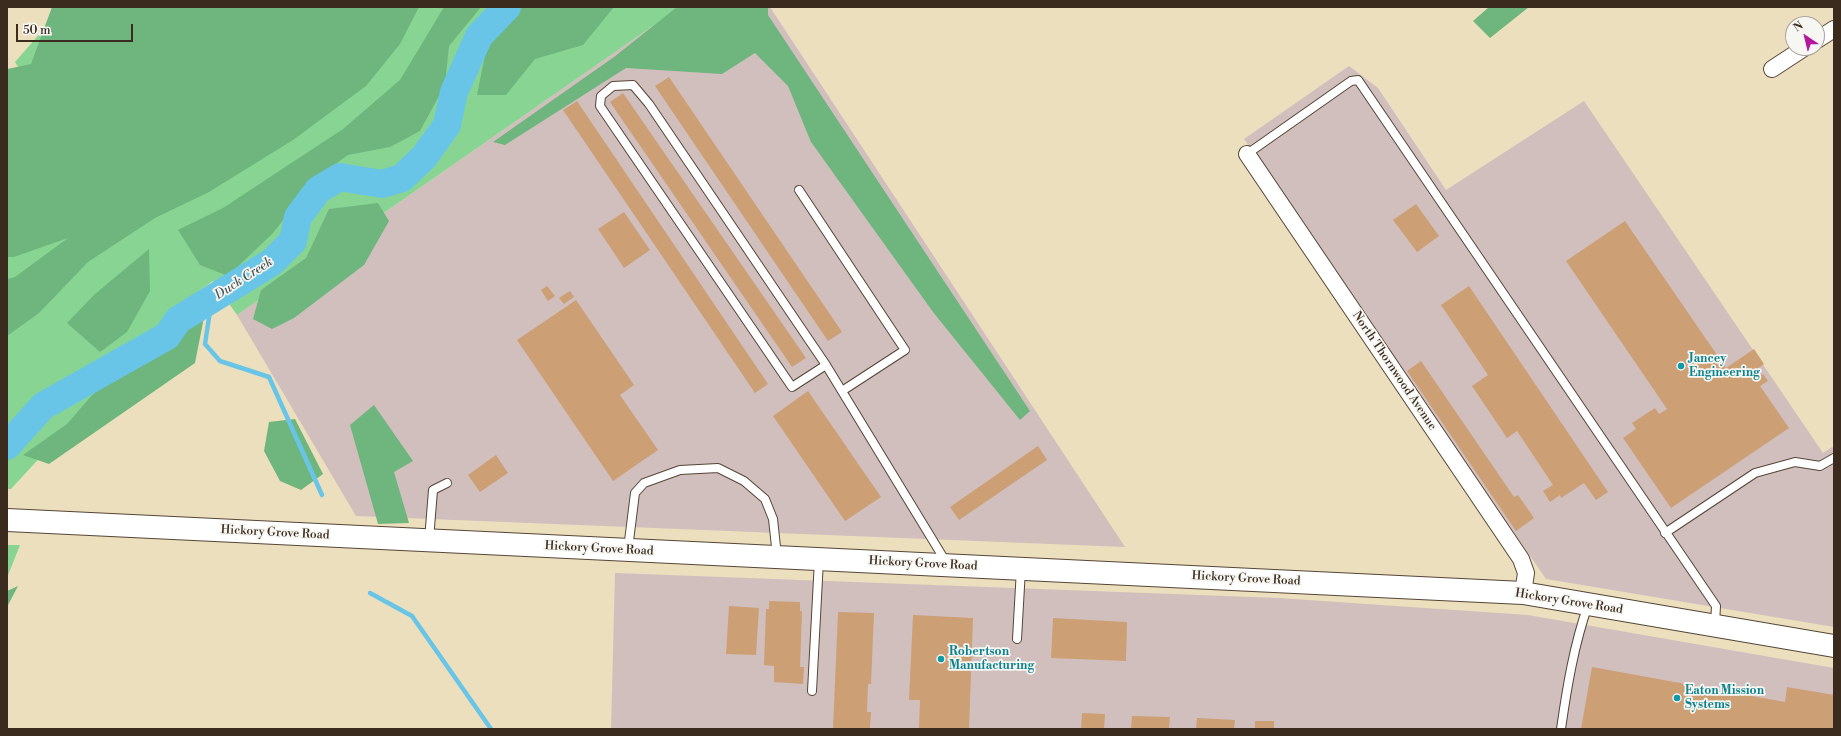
<!DOCTYPE html>
<html>
<head>
<meta charset="utf-8">
<style>
  body { margin:0 }
  #map { position:relative; width:1841px; height:736px; overflow:hidden; background:#ecdfbd; font-family:"Libre Bodoni",serif }
  canvas { display:block }
  .frame { position:absolute; inset:0; border:8px solid #3b2a1e; pointer-events:none }
  .north { position:absolute; left:1785px; top:16px; width:40px; height:40px; box-sizing:border-box; background:#f6f6f2; border:1px solid #aba49d; border-radius:50%; rotate:325deg; font-size:11px; font-weight:700; line-height:16px; text-align:center; color:#3b2a1e }
  .north::after { content:''; display:block; margin:auto; width:14px; height:18px; background:#b5179e; clip-path:polygon(50% 0,100% 100%,50% 72%,0 100%) }
  .scale { position:absolute; left:16px; top:24px; width:117px; height:18px; box-sizing:border-box; border:2px solid #3b2a1e; border-top:0; padding-left:5px; font-size:12px; line-height:14px; white-space:nowrap; color:#3b2a1e; -webkit-text-stroke:3px #f6f6f2; paint-order:stroke }
</style>
</head>
<body>
<div id="map">
<canvas width="1841" height="736"></canvas>
<div class="frame"></div>
<div class="north">N</div>
<div class="scale">50 m</div>
</div>
<script>
const ctx = document.querySelector('canvas').getContext('2d');
ctx.lineJoin = 'round';
function fillPath(path, color) {
  ctx.fillStyle = color;
  ctx.fill(path, 'evenodd');
}
function strokePath(path, color, width, dash) {
  ctx.strokeStyle = color;
  ctx.lineWidth = width;
  ctx.lineCap = dash ? 'butt' : 'round';
  ctx.setLineDash(dash || []);
  ctx.stroke(path);
}
function label(font, color, halo, rows, align = 'center') {
  ctx.font = font + ' "Libre Bodoni",serif';
  ctx.lineWidth = 3.5;
  ctx.setLineDash([]);
  ctx.textBaseline = 'middle';
  ctx.strokeStyle = halo;
  ctx.fillStyle = color;
  for (const [text, x, y, turn = 0] of rows) {
    ctx.save();
    ctx.translate(x, y);
    ctx.rotate((+turn || 0) * Math.PI / 180);
    ctx.textAlign = isNaN(turn) ? turn : align;
    if (halo) ctx.strokeText(text, 0, 0);
    ctx.fillText(text, 0, 0);
    ctx.restore();
  }
}
const industrial = new Path2D(`
  M680,7h90l355,540 -769,-31 -119,-201z
  M1349,66l29,22 68,102 138,-89 239,352 9,-6 2,2v178l-288,-48 -302,-440z
  M615,573l664,25 249,17 306,53v61h-1223z`);
const green = new Path2D(`
  M63,7h617l-443,308 -24,-34 -30,21 -172,187h-4v-248l88,-52 -80,-127z
  M7,545h13l-13,33z`);
const forest = new Path2D(`
  M52,7h367l-19,37 -34,42 -73,54 -84,52 -54,26 -67,44 -49,51 -32,23v-57l8,-2 53,-39 -54,19h-7v-188l24,-5z
  M444,7h37l-32,39 -4,39 -25,46 -30,16 -42,8 -33,24 -42,54 -45,43 -28,-11 -22,-35 45,-22 120,-79 57,-49z
  M516,7h98l-31,38 -48,14 -29,36h-29l8,-40 17,-33z
  M677,7h91v8l262,396 -10,9 -87,-108 -122,-170 -23,-56 -33,-33 -33,21 -96,-6 -121,77 -12,-3 121,-85z
  M1489,7h40l-39,31 -17,-17z
  M378,203l11,18 -25,44 -70,53 -22,11 -19,-10 8,-29 45,-32 23,-49z
  M149,249l1,42 -23,41 -27,20 -33,-29 28,-29z
  M196,301l9,11 -10,51 -146,101 -26,-9 44,-31 40,-46 59,-34z
  M374,405l39,56 -19,11 15,51 -31,1 -28,-99z
  M295,419l28,55 -22,16 -21,-9 -16,-30 5,-29z
  M18,586l-11,21v-16z`);
const stream = new Path2D(`
  M212,298l-7,46 15,17 49,16 53,118
  M370,593l42,23 79,113`);
const river = new Path2D(`
  M7,446l36,-40 124,-70 11,-16 94,-58 21,-21 5,-24 20,-27 22,-13 42,7 20,-6 22,-21 23,-32 7,-33 25,-56 28,-29`);
const building = new Path2D(`
  M669,77l173,255 -14,9 -173,-255z
  M623,93l183,265 -14,9 -182,-265z
  M577,101l191,283 -13,9 -192,-283z
  M1416,204l23,32 -22,16 -24,-32z
  M624,212l26,38 -26,18 -26,-39z
  M1625,221l101,147 28,-19 10,15 -12,9 4,6 7,-5 5,7 -8,5 29,42 -118,80 -48,-70 13,-9 -4,-6 23,-15 4,6 8,-5 -101,-148z
  M547,286l8,10 -7,5 -7,-11z
  M1469,286l139,206 -12,8 -12,-17 -23,15 -1,-3 -10,7 -7,-11 10,-6 -36,-54 -10,7 -35,-52 16,-11 -47,-70z
  M570,291l4,6 -10,7 -5,-6z
  M576,300l58,85 -14,10 38,55 -45,31 -96,-141z
  M1421,361l93,136 4,-2 16,23 -18,13 -109,-160z
  M808,391l73,106 -36,24 -72,-105z
  M1038,446l9,14 -88,60 -9,-13z
  M496,455l12,18 -28,19 -12,-17z
  M769,601l31,1v9h2l-2,56h4l-1,17 -29,-2v-16l-10,-1 2,-56h3z
  M729,606l30,2 -3,47 -30,-1z
  M838,612l36,1 -3,71h-3l-1,28h4l-1,17h-37z
  M913,615l60,3 -4,111h-50l1,-29h-11z
  M1053,618l74,4 -1,39 -75,-3z
  M1592,667l193,35 2,-15 47,8v34h-253z
  M1082,713l23,1 -1,15h-23z
  M1132,716l38,1 -1,12h-38z
  M1197,718l38,2 -1,9h-38z
  M1255,721h19v8h-19z`);
const lane = new Path2D(`
  M1247,154l104,-73 7,-1 358,526 -1,18
  M799,190l106,160 -63,41
  M826,365l-34,22 -192,-281 1,-10 12,-10 20,-1 16,19 177,261 120,197
  M1665,533l90,-60 40,-11 25,4 14,-8
  M429,540l4,-50 14,-7
  M628,549l7,-56 9,-10 36,-13 38,-2 26,13 21,18 8,20 4,37
  M1017,639l4,-70
  M812,691l7,-131
  M1561,729c6,-42 13,-84 27,-124`);
const street = new Path2D(`
  M1817,40l17,-11
  M1772,69l32,-21
  M1247,154l274,405 5,14 -3,20`);
const secondary = new Path2D(`
  M7,520l1516,73 311,53`);
const markers = [
  [1681,366,4,"#0f9aa8"],
  [941,659,4,"#0f9aa8"],
  [1677,698,4,"#0f9aa8"]
];
const cultureNames = [
  ["Jancey",1689,359],
  ["Engineering",1689,373],
  ["Robertson",949,652],
  ["Manufacturing",949,666],
  ["Eaton Mission",1685,691],
  ["Systems",1685,705]
];
const streetNames = [
  ["North Thornwood Avenue",1394,371,56],
  ["Hickory Grove Road",275,533,3],
  ["Hickory Grove Road",599,549,3],
  ["Hickory Grove Road",923,564,3],
  ["Hickory Grove Road",1246,579,3],
  ["Hickory Grove Road",1569,602,9]
];
const waterNames = [
  ["Duck Creek",244,279,-33]
];
fillPath(industrial, '#d1bfbe');
fillPath(green, '#88d593');
fillPath(forest, '#6eb67d');
strokePath(stream, '#69c5e7', 4.5);
strokePath(river, '#69c5e7', 28);
fillPath(building, '#cd9f75');
strokePath(lane, '#564536', 10);
strokePath(street, '#564536', 18);
strokePath(secondary, '#564536', 24);
strokePath(lane, '#fff', 8);
strokePath(street, '#fff', 16);
strokePath(secondary, '#fff', 22);
for (const [x, y, r, color] of markers) {
  const dot = new Path2D();
  dot.arc(x, y, r, 0, 2 * Math.PI);
  ctx.fillStyle = color;
  ctx.fill(dot);
  strokePath(dot, '#f6f6f2', 1.5);
}
label('bold 12px', '#0d838f', '#f6f6f2', cultureNames, 'left');
label('12px', '#3b2a1e', '#f6f6f2', streetNames);
label('italic 13px', '#49585a', '#f6f6f2', waterNames);
</script>
</body>
</html>
